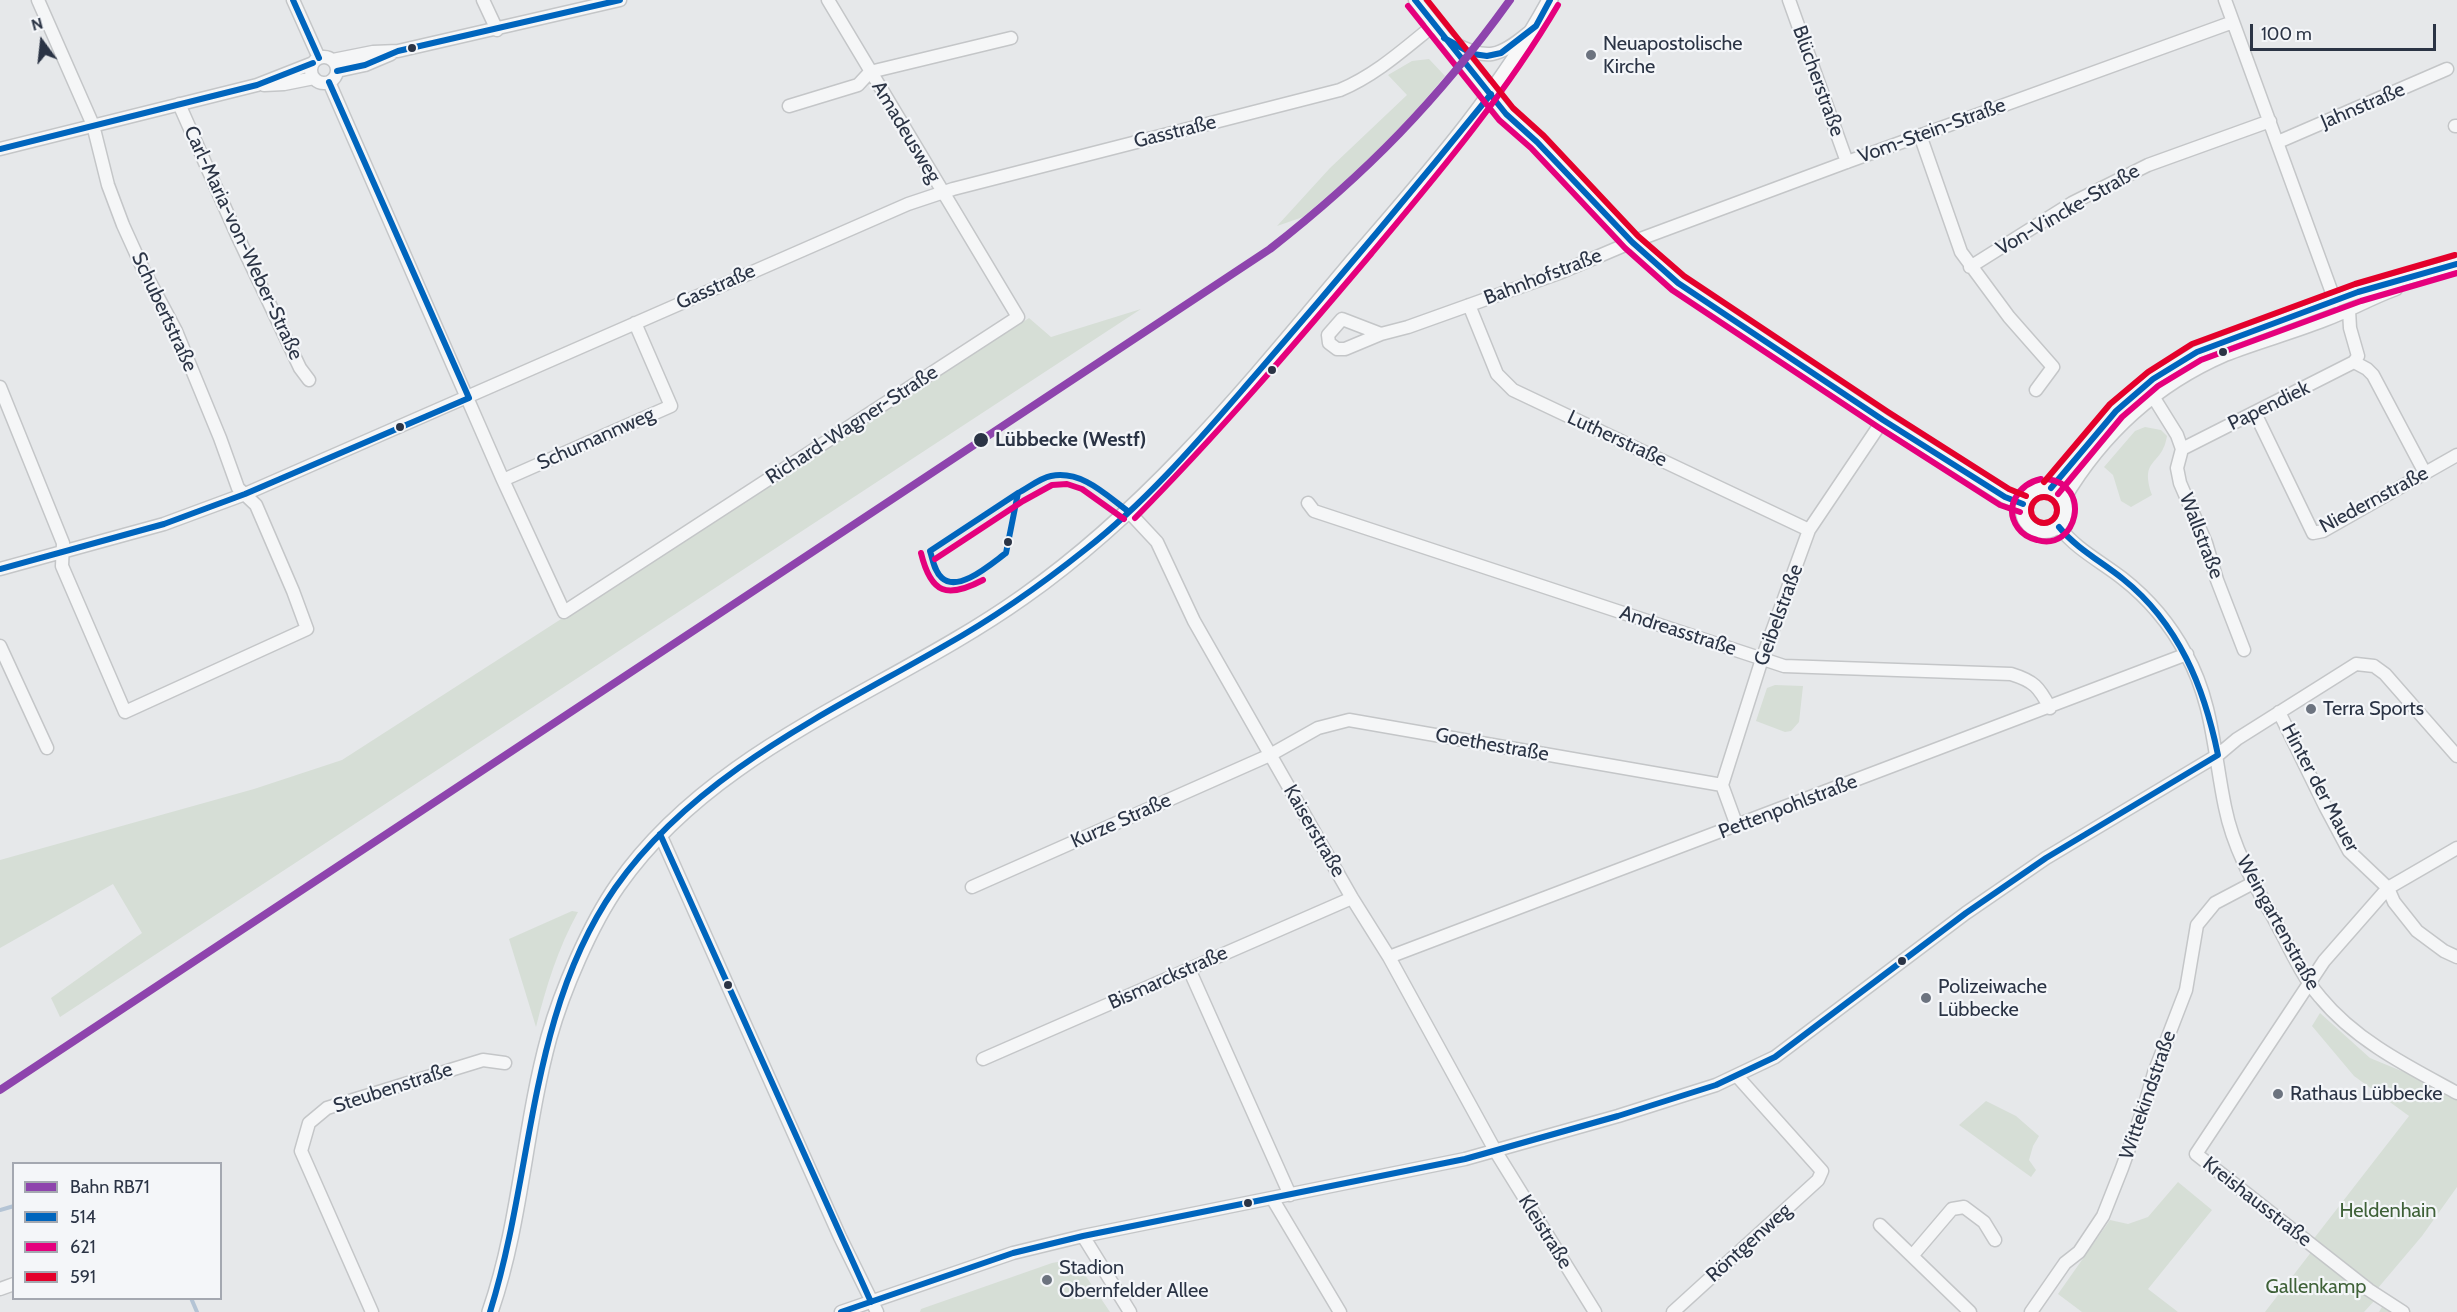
<!DOCTYPE html>
<html>
<head>
<meta charset="utf-8">
<style>
  body { margin:0 }
  #map { position:relative; width:2457px; height:1312px; overflow:hidden; background:#e6e8ea; font-family:Cabin,sans-serif }
  canvas { display:block }
  .legend { position:absolute; left:12px; top:1162px; width:210px; height:138px; box-sizing:border-box; background:#f4f6f9; border:2px solid #a4a8b1; margin:0; padding:8px 10px; list-style:none; font-size:18px; color:#2b3445 }
  .legend li { display:flex; align-items:center; gap:12px; height:30px }
  .legend b { width:30px; border:2px solid #a4a8b1 }
  .north { position:absolute; left:12px; top:12px; width:60px; height:60px; -webkit-text-stroke:4px #f4f6f9; paint-order:stroke; rotate:345deg; font-size:16px; font-weight:700; line-height:24px; text-align:center; color:#2b3445 }
  .north::after { content:''; display:block; margin:auto; width:21px; height:27px; background:#2b3445; clip-path:polygon(50% 0,100% 100%,50% 72%,0 100%) }
  .scale { position:absolute; left:2250px; top:24px; width:186px; height:27px; box-sizing:border-box; border:3px solid #2b3445; border-top:0; padding-left:8px; font-size:18px; line-height:21px; white-space:nowrap; color:#2b3445; -webkit-text-stroke:4px #f4f6f9; paint-order:stroke }
</style>
</head>
<body>
<div id="map">
<canvas width="2457" height="1312"></canvas>
<ul class="legend">
<li><b style="height:8px;background:#8e44ad"></b>Bahn RB71</li>
<li><b style="height:8px;background:#0065bd"></b>514</li>
<li><b style="height:8px;background:#e5007d"></b>621</li>
<li><b style="height:8px;background:#e4002b"></b>591</li>
</ul>
<div class="north">N</div>
<div class="scale">100 m</div>
</div>
<script>
const ctx = document.querySelector('canvas').getContext('2d');
ctx.lineJoin = 'round';
function fillPath(path, color) {
  ctx.fillStyle = color;
  ctx.fill(path, 'evenodd');
}
function strokePath(path, color, width, dash) {
  ctx.strokeStyle = color;
  ctx.lineWidth = width;
  ctx.lineCap = dash ? 'butt' : 'round';
  ctx.setLineDash(dash || []);
  ctx.stroke(path);
}
function label(font, color, halo, rows, align = 'center') {
  ctx.font = font + ' Cabin,sans-serif';
  ctx.lineWidth = 4.5;
  ctx.setLineDash([]);
  ctx.textBaseline = 'middle';
  ctx.strokeStyle = halo;
  ctx.fillStyle = color;
  for (const [text, x, y, turn = 0] of rows) {
    ctx.save();
    ctx.translate(x, y);
    ctx.rotate((+turn || 0) * Math.PI / 180);
    ctx.textAlign = isNaN(turn) ? turn : align;
    if (halo) ctx.strokeText(text, 0, 0);
    ctx.fillText(text, 0, 0);
    ctx.restore();
  }
}
const green = new Path2D(`
  M1429,59l16,17 -41,49 -37,37 -64,55 -26,9 53,-58 77,-73 -19,-20 24,-14z
  M1141,309l-1081,708 -9,-19 91,-65 -29,-49 -113,64v-88l254,-71 88,-29 687,-442 22,19z
  M2145,427l16,3 6,6c-5,31 -28,21 -15,59l-21,12 -10,-6 -8,-26 -9,-8 31,-36z
  M1775,685l28,1 -4,36 -8,9 -6,1 -29,-11 11,-33z
  M572,911l6,1c-20,36 -32,75 -42,115l-27,-88z
  M2320,1013l50,45 46,19 41,22v88l-35,49 -44,52 -66,-47 97,-125 -55,-40 -42,-50z
  M1986,1101l30,15 23,20 -6,10 -4,14 7,10 -5,7 -72,-52z
  M2178,1182l34,28 -64,79 30,23h-96l-24,-18 52,-74 18,4 20,-7z
  M2312,1251l80,61h-13l3,-5 -7,-7 -11,12h-99z
  M1069,1260l10,6 31,46h-190l1,-3 131,-46z`);
const stream = new Path2D(`
  M0,1210l14,-4
  M191,1298l6,14`);
const minor = new Path2D(`
  M293,0l26,58
  M483,0l14,30
  M1415,0l91,114 31,28 95,100 46,41 205,137 122,77 18,7
  M1789,0l58,162
  M2225,0l110,301
  M1453,43c35,18 46,14 75,-10
  M311 70a13 13 0 1 1 26 0a13 13 0 1 1-26 0Z
  M333,60l40,-8 25,-1 222,-51
  M337,71l28,-6 26,-11
  M329,82l174,398 61,132 454,-295 -190,-317
  M264,85l20,-1 30,-6
  M179,104l58,131 63,133 9,12
  M789,106l69,-21 12,-13 141,-34
  M2455,126h2
  M1920,135l41,117 48,65 44,50 -17,23
  M2278,142l169,-73
  M0,149l257,-64 56,-22
  M1970,267l102,-64 76,-38 122,-44
  M1469,305l28,69 16,16 296,140
  M2349,310l1,18 8,28 -4,6
  M1381,334l-36,15h-8l-8,-6 -1,-8 14,-16 39,15 27,-7 151,-54 73,-31 215,-80 386,-140
  M2354,362l13,7 6,6 52,98
  M0,387l63,156 -1,23 63,146 182,-83 -14,-38 -37,-86 -18,-17 -18,-50 -44,-107 -33,-62 -20,-44 -15,-40 -15,-60 -55,-125
  M2149,390l28,45 5,14 -5,19 3,15 26,60 11,37 27,70
  M2255,413l58,120 10,-2 134,-76
  M2182,449l172,-87
  M503,480l168,-74 -36,-83
  M2022 510a22 22 0 1 1 44 0a22 22 0 1 1-44 0Z
  M2051,488l65,-77 37,-32 44,-27 161,-60 99,-28
  M2064,499c38,-64 92,-114 161,-144 33,-13 67,-22 100,-35 24,-9 46,-22 71,-31
  M1308,503l6,8 470,155 227,8c23,7 28,13 39,34
  M1129,512l28,30 37,79 158,277 37,59 107,195 99,160
  M2059,527c17,22 41,34 63,51 27,21 48,46 64,76 27,48 28,101 39,153 8,40 27,74 47,108 15,27 28,59 48,82 36,44 89,70 137,96
  M0,569l164,-45 81,-30 663,-290 45,-15 387,-99c36,-15 64,-41 94,-65
  M0,646l47,102
  M2279,712l46,94 24,45 39,37 6,14 23,29 27,20 13,6
  M1737,826l-15,-41 40,-126 47,-129 74,-110
  M660,834l180,403 37,75
  M972,887l298,-132 48,-27 31,-8 373,65
  M1389,957l798,-303
  M1189,969l101,226
  M983,1059l369,-161
  M1272,1198l68,114
  M1880,1225l90,87
  M1083,1236l47,76
  M1912,1256l40,-47 12,-2 20,15 11,18
  M0,1289l14,-5
  M372,1312l-71,-161 8,-28 18,-15 156,-48 22,3
  M841,1312l172,-59 70,-17 382,-77 153,-43 98,-31 59,-28 191,-144 80,-55 172,-103 19,-16 119,-75 18,2 11,8 72,82
  M1673,1312l145,-132 4,-9 -85,-95
  M2031,1312l34,-49 14,-11 24,-36 19,-48 23,-64 9,-31 32,-83 11,-65 18,-22 38,-20
  M2403,1312l-34,-22 -173,-136 128,-193 64,-73 69,-40`);
const major = new Path2D(`
  M490,1312c31,-89 34,-184 59,-275 13,-46 41,-112 69,-152 97,-139 271,-193 405,-288 128,-90 226,-212 326,-331 72,-84 148,-168 201,-266`);
const bus1 = new Path2D(`
  M293,0l26,58
  M1415,0l91,114 31,28 95,100 46,41 205,137 122,77 18,7
  M1444,38l29,16 14,2 14,-3 35,-27 14,-26
  M337,71l28,-6 33,-14 222,-51
  M0,149l257,-64 56,-22
  M2051,488l65,-77 37,-32 44,-27 161,-60 99,-28
  M1018,493l-12,60c-14,10 -47,40 -64,25 -8,-7 -9,-18 -12,-27z
  M1018,493c10,-5 22,-15 33,-17 31,-6 55,19 78,36
  M0,569l164,-45 81,-30 224,-96 -140,-316
  M660,834l211,468
  M490,1312c44,-140 38,-299 125,-424 80,-114 211,-174 329,-242 50,-28 97,-61 142,-97 65,-51 118,-115 172,-177 79,-91 157,-184 233,-278
  M841,1312l172,-59 70,-17 382,-77 153,-43 98,-31 59,-28 191,-144 80,-55 172,-103c-14,-68 -39,-131 -95,-176 -21,-17 -46,-30 -64,-52`);
const bus2 = new Path2D(`
  M1408,6l91,114 32,28 94,100 47,42 206,137 122,78 20,7
  M2041,479c-22,5 -38,28 -23,49 5,7 11,10 19,12 40,12 56,-55 10,-61
  M2058,494l64,-77 36,-31 43,-26 160,-59 96,-28
  M1135,518c83,-84 159,-173 236,-264 67,-80 134,-159 187,-249
  M921,553c10,41 26,46 62,27
  M935,559l88,-58 29,-16 15,-1 15,5 42,30`);
const bus3 = new Path2D(`
  M1427,0l86,108 31,28 94,100 46,40 204,136 121,77 17,7
  M2044,482l66,-78 38,-32 44,-28 163,-60 100,-29
  M2031 510a13 13 0 1 1 26 0a13 13 0 1 1-26 0Z`);
const rail1 = new Path2D(`
  M0,1090l1270,-841c96,-75 169,-150 240,-249`);
const markers = [
  [412,48,5,"#2b3445"],
  [1591,55,6,"#6c737f"],
  [2223,352,5,"#2b3445"],
  [1272,370,5,"#2b3445"],
  [400,427,5,"#2b3445"],
  [981,440,8,"#2b3445"],
  [1008,542,5,"#2b3445"],
  [2311,709,6,"#6c737f"],
  [1902,961,5,"#2b3445"],
  [728,985,5,"#2b3445"],
  [1926,998,6,"#6c737f"],
  [2278,1094,6,"#6c737f"],
  [1248,1203,5,"#2b3445"],
  [1047,1280,6,"#6c737f"]
];
const poiNames = [
  ["Neuapostolische",1603,44],
  ["Kirche",1603,67],
  ["Terra Sports",2323,709],
  ["Polizeiwache",1938,987],
  ["Lübbecke",1938,1010],
  ["Rathaus Lübbecke",2290,1094],
  ["Stadion",1059,1268],
  ["Obernfelder Allee",1059,1291]
];
const streetNames = [
  ["Blücherstraße",1818,81,70],
  ["Jahnstraße",2363,106,-23],
  ["Vom-Stein-Straße",1932,131,-20],
  ["Amadeusweg",906,132,59],
  ["Gasstraße",1175,132,-14],
  ["Von-Vincke-Straße",2068,210,-30],
  ["Carl-Maria-von-Weber-Straße",243,243,65],
  ["Bahnhofstraße",1543,277,-21],
  ["Gasstraße",716,287,-24],
  ["Schubertstraße",164,312,65],
  ["Papendiek",2269,406,-26],
  ["Richard-Wagner-Straße",852,425,-33],
  ["Schumannweg",596,439,-24],
  ["Lutherstraße",1617,439,25],
  ["Niedernstraße",2374,500,-28],
  ["Wallstraße",2201,536,69],
  ["Geibelstraße",1779,615,-70],
  ["Andreasstraße",1678,631,18],
  ["Goethestraße",1492,745,10],
  ["Hinter der Mauer",2320,788,62],
  ["Pettenpohlstraße",1788,807,-21],
  ["Kurze Straße",1121,821,-24],
  ["Kaiserstraße",1314,831,60],
  ["Weingartenstraße",2278,923,61],
  ["Bismarckstraße",1168,978,-24],
  ["Steubenstraße",393,1088,-18],
  ["Wittekindstraße",2148,1095,-71],
  ["Kreishausstraße",2257,1202,38],
  ["Kleistraße",1545,1232,58],
  ["Röntgenweg",1749,1243,-42]
];
const stopNames = [
  ["Lübbecke (Westf)",995,440]
];
const parkNames = [
  ["Heldenhain",2388,1211],
  ["Gallenkamp",2316,1287]
];
fillPath(green, '#d6ded6');
strokePath(stream, '#b4c4d5', 4);
strokePath(minor, '#c4c6c8', 15);
strokePath(major, '#c2c5c8', 18);
strokePath(minor, '#f5f6f7', 12);
strokePath(major, '#f8f8f8', 15);
strokePath(bus1, '#0065bd', 6);
strokePath(bus2, '#e5007d', 6);
strokePath(bus3, '#e4002b', 6);
strokePath(rail1, '#8e44ad', 8);
for (const [x, y, r, color] of markers) {
  const dot = new Path2D();
  dot.arc(x, y, r, 0, 2 * Math.PI);
  ctx.fillStyle = color;
  ctx.fill(dot);
  strokePath(dot, '#f4f6f9', 2);
}
label('20px', '#2b3445', '#f4f6f9', poiNames, 'left');
label('20px', '#2b3445', '#f4f6f9', streetNames);
label('bold 20px', '#2b3445', '#f4f6f9', stopNames, 'left');
label('20px', '#3f6138', '#f4f6f9', parkNames);
</script>
</body>
</html>
